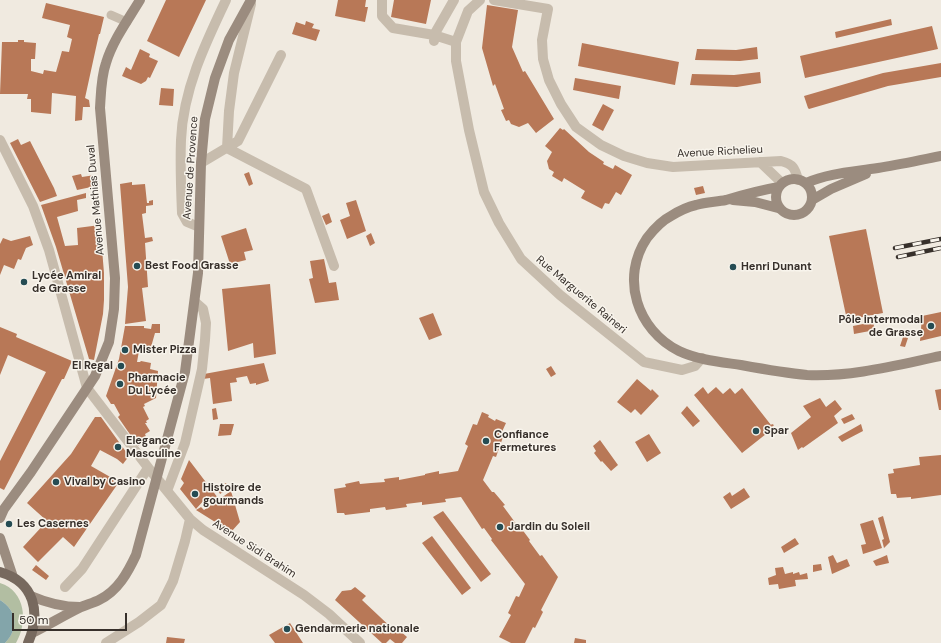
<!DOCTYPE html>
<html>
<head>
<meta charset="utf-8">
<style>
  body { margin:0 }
  #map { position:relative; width:941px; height:643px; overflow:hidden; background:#f0eae0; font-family:"DM Sans",sans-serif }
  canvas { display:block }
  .scale { position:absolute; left:12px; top:613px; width:115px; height:18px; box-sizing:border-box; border:2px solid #37302b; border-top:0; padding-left:5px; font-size:12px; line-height:14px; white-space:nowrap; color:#37302b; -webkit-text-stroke:3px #f8f4ec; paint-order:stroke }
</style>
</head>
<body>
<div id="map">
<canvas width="941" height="643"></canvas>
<div class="scale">50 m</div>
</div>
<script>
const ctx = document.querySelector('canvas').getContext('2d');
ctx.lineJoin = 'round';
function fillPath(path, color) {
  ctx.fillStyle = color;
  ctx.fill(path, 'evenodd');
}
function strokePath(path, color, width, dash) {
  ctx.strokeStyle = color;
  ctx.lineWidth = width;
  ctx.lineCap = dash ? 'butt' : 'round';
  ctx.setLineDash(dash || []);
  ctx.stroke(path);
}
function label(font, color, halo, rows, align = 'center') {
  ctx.font = font + ' "DM Sans",sans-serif';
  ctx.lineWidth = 3;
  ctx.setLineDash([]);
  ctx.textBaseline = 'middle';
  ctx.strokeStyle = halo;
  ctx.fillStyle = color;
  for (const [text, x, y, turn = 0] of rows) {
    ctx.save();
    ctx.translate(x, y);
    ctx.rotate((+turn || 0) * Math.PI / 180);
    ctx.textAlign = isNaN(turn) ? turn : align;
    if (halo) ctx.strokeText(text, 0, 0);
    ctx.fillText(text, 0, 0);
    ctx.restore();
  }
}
const green = new Path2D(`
  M0,583c26,8 28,40 16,60h-11c14,-14 12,-33 -5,-43z`);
const water = new Path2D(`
  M0,600c17,10 19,29 5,43h-5z`);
const building = new Path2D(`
  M166,0h40l-27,57 -32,-16z
  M338,0h28l-1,7h3l-3,15 -30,-6z
  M394,0h37l-5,24 -35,-7z
  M46,3l58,14 -4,17h-1l-14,64 4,2 1,7h-7l-1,13 -7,1 1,-25 -24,-3 -1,21 -20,-2v-13h-4l1,-5h-28l2,-52h16v-2h6v2l12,1 -1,16h-4v12l12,3 1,-4 12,2 6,-21 7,1 3,-13 -5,-2 3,-12 -28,-7z
  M487,5l31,5 -6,37 11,25 2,-1 29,48 -18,14 -8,-10 -9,4 -8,-3 -2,-4 -3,1 -5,-11 3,-1 -9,-25 -2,2 -11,-38z
  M891,19l1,6 -56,13 -1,-6z
  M306,21l8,3 -2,4 8,2 -4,11 -24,-7 4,-12 9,3z
  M932,26l6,23 -133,29 -5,-22z
  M582,43l97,19 -4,23 -97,-19z
  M757,47l1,12 -18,2 -45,-1 2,-11 39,1z
  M140,49l10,5 -1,3 9,4 -8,17 -2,-1 -2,4 -5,3 -19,-8 4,-9 5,3z
  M941,63v14l-53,9 -79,23 -1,-1 -4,-12 79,-23z
  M760,72l1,11 -24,4 -47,-2 2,-11 42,1z
  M575,78l46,8 -2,13 -46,-9z
  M161,88l13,1 -1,17 -14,-1z
  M603,104l11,6 -11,21 -11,-6z
  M560,128l3,2 1,-1 25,23 15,10 -1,2 10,5 2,-4 17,10 -11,20 -5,-3 -7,12 -4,-1 -3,6 -21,-11 4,-7 -21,-13 -2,4 -10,-6 2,-4 -5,-3 -2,-8 5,-9 -7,-6z
  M18,139l3,6 9,-4 24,47 3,8 -17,6 -30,-59z
  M249,172l4,12 -4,2 -5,-12z
  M81,174l1,3 13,-2 1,11 -19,4 -5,-14z
  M132,182v3l13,-1 2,19h2v-2l4,-1v5l-7,1v7l-4,1 3,24 7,-1 1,4 -8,2 3,44 -6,1 4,33 -21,3 3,-37 -8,-103z
  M703,186l2,7 -9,2 -2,-7z
  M86,193v5l-9,2 1,11 -21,6 8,29 13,-1 -1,-17 23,-3 4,48v27l-1,14 -9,46 -5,-1 -33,-112 -15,-42z
  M356,200l10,31 -19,8 -7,-19 10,-4 -4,-13z
  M329,213l3,9 -6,3 -4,-9z
  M246,228l7,22 -9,2 2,8 -16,4 -9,-28z
  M866,229l17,84 -36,7 -18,-84z
  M371,233l4,10 -5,3 -4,-10z
  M30,236l3,9 -7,3 -5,12 -3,-1 -4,10 -10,-4 -4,10v-31l3,-6 8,3z
  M324,259l5,24 7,-1 3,18 -24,3 -6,-24 4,-1 -3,-17z
  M270,284l6,70 -22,4 -1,-15 -25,8 -6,-62z
  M941,312v24l-21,5 2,-25z
  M433,313l9,22 -13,5 -10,-22z
  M873,322l2,8 -21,4 -1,-8z
  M152,324h8v9h-5l-4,14 -11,-2 -3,17h3l1,-1 10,2 -1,6 8,2 -2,27 -12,6 1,2 -2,1 6,12 -3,2 1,2h-2l5,8 -5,3 2,5 -9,7 -20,-29 2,-2 -6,-11h-3l-5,-8 13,-37 6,-33h19v2l7,1z
  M0,327l17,7 -1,3 56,24 -8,18h-2l-58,111 -4,-2v-27l46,-89 -38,-17 -8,20z
  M903,337l5,1 -3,9 -5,-1z
  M264,363l5,18 -13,4v-2l-6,1 -3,-8 -11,2 1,4 -7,1 2,18 -19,3 -3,-26 -7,1 1,-5z
  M551,366l5,8 -5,3 -5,-8z
  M637,379l14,12 1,-2 7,7 -18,19 -6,-6 -4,4 -14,-11z
  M703,387l5,7 8,-7 7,7 7,-6 5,6 7,-6 29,37 1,-1 2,1 -8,9 -24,19 -48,-58z
  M941,389v21h-2l-4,-20z
  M820,398l6,9 9,-7 7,9 -8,7 4,7 -35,25 -1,-1 -4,3 -7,-17 20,-16 -8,-11z
  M687,406l13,15 -7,6 -12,-14z
  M216,408l2,11 -5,1 -1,-11z
  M482,412l7,3 -1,2 7,4 1,-2 10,4 -6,13 3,1 -7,20 -3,-1 -10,24 9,12h2l11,13 -2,1 14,19 1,-1 12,16 -1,1 11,15 2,-1 16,22 -17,33 2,2 -8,16 -2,-1 -8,16h-14l-12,-6 12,-22 -3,-2 8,-17 3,1 6,-13 -34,-44 1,-1 -8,-11 -2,1 -21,-32 -16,2 1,3 -24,3v-3l-16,2 1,3 -21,3 -1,-3 -15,2v3l-25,3 -1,-2h-7l-3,-24 12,-2 -1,-3 14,-3 1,3 11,-1 14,-1 -1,-3 15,-2v3l26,-5v-1l14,-3v3l19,-3 10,-25 -3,-2 8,-20 4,1z
  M852,414l3,5 -11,5 -3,-5z
  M95,417h6l28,39 -6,8 -6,-5 -17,-9 -9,16 28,16 -45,65 -11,-10 -25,25 -15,-15 24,-26 -20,-18 44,-49z
  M220,424h14l-3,11 -13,1z
  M861,424l2,7 -21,11 -4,-5z
  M649,434l12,19 -14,9 -12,-20z
  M600,440l18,25 -7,6 -9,-10 -1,1 -7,-9 2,-2 -3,-5z
  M941,455v40l-30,4v-2l-14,1 -1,-4h-5l-3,-20 6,-1 -1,-4 27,-4 -1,-8z
  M189,460l29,38 -6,4 -2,-2 -3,2 -2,-3 -9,10 -16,-20 4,-6 -3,-4z
  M226,483l3,5 -9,6 -3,-6z
  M744,488l6,9 -19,12 -8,-12 7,-5 2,4z
  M231,491l9,31 -9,10 -35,-22 5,-3 3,3z
  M443,511l48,63 -10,8 -48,-65z
  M883,516l7,26 -6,6 -2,-8 2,-1 -6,-21z
  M873,520l9,28 -19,6 -2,-9 5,-1 -6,-20z
  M432,536l39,52 -9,7 -40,-52z
  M795,538l4,6 -15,9 -3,-6z
  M833,555l4,8 10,-4 3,7 -18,8 -4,-17z
  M887,555l2,8 -13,3 -3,-5z
  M821,564l1,6 -9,2v-7z
  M36,565l13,11 -3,4 -14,-10z
  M783,567l2,7 8,-2v2l6,-2 1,3 7,-2 1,6 -13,1 1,6 -17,3 -1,-5 -9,1 -1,-7 8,-3 -1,-7z
  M355,587l11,9 -4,4 34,32 3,-2 8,7 -5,6h-7l-5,-4 -4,4h-4l-47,-43 7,-9 9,-1z
  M290,623l13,20h-28l-6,-8z
  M167,637l18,2 -1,4h-18z
  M575,638l11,2v3h-12z`);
const pedestrian = new Path2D(`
  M111,15l16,7`);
const minor = new Path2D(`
  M382,0v16l11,12 41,7 22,7
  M480,0l-12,11 -12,31v19l13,69 15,62 15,31 22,36 39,36 84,67 38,8 13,-4 7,-8
  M494,0l54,9 -6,31 1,19 6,21 12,24 15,23 25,18 23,11 23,7 26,4 108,-6c12,3 14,7 17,19
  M434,41v-6l20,-35
  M0,140l33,66 16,44 38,138 63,82 40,49 13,11 25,16 76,49 25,19 31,29
  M227,148l79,41 28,77
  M227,148l2,-37 5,-38 17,-69
  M760,162l22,21
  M201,163l37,-22 43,-86
  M199,227l-12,-5 -5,-9c-1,-24 -2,-49 -1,-73 2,-50 24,-96 45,-140
  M167,491l18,-48 17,-74 3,-29 1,-17 -3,-14 -8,-7
  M65,587l17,-18 66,-101
  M106,643l33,-21 22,-17 12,-24 12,-40 5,-22`);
const secondary = new Path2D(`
  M776 197a18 18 0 1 1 36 0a18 18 0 1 1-36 0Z
  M806,183c23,-10 47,-11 72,-15 21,-3 42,-8 63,-12
  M779,187c-18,3 -36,8 -53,13 -10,2 -20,2 -30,5 -9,2 -17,6 -25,11 -10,5 -17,13 -24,22 -27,40 -10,92 32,113 19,9 42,11 62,14 22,4 44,8 66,10 45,2 90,-10 134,-19
  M733,200l22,2 23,6
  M812,200l19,-11 35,-15
  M0,518l4,-9 27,-37 64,-96 14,-34 5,-33 1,-31 -15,-170c1,-15 1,-31 6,-45 7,-23 22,-43 34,-63
  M0,538l13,39
  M31,596c16,7 31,11 49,11
  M32,633c16,-8 31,-17 47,-25 6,-3 14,-5 20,-8 19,-9 29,-28 37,-45l49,-183 13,-99 3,-110 4,-44 10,-41 14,-38 22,-40`);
const primary = new Path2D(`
  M0,572c35,10 41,41 28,71`);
const rail = new Path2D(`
  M895,248l46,-9
  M898,257l43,-9`);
const markers = [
  [137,266,4,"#254c53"],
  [733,267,4,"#254c53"],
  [24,282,4,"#254c53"],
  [931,326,4,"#254c53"],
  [125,350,4,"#254c53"],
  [121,366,4,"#254c53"],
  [120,384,4,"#254c53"],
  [756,431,4,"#254c53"],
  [486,441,4,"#254c53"],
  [118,447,4,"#254c53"],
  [56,482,4,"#254c53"],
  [195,494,4,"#254c53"],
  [9,524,4,"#254c53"],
  [500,527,4,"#254c53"],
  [287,629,4,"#254c53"]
];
const streetNames = [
  ["Avenue Richelieu",720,152,-3],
  ["Avenue de Provence",191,168,-86],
  ["Avenue Mathias Duval",96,200,-95],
  ["Rue Marguerite Raineri",581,295,40],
  ["Avenue Sidi Brahim",254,549,33]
];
const poiNames = [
  ["Best Food Grasse",145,266],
  ["Henri Dunant",741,267],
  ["Lycée Amiral",32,276],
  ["de Grasse",32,289],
  ["Pôle intermodal",923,320,"right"],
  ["de Grasse",923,333,"right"],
  ["Mister Pizza",133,350],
  ["El Regal",113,366,"right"],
  ["Pharmacie",128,378],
  ["Du Lycée",128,391],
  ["Spar",764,431],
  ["Confiance",494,435],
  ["Fermetures",494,448],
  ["Elegance",126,441],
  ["Masculine",126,454],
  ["Vival by Casino",64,482],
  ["Histoire de",203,488],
  ["gourmands",203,501],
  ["Les Casernes",17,524],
  ["Jardin du Soleil",508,527],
  ["Gendarmerie nationale",295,629]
];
fillPath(green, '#b2bea2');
fillPath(water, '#83a5aa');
fillPath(building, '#b87857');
strokePath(pedestrian, '#c7bcad', 9);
strokePath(minor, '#c7bcad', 10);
strokePath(secondary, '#9b8c7f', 10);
strokePath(primary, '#77695e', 10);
strokePath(rail, '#37302b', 4.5);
strokePath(rail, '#f8f4ec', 3, [9]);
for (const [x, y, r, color] of markers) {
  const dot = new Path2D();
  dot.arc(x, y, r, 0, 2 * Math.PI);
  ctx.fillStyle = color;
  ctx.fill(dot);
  strokePath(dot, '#f8f4ec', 1.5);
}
label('11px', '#37302b', '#f8f4ec', streetNames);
label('bold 11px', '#37302b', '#f8f4ec', poiNames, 'left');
</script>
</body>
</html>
